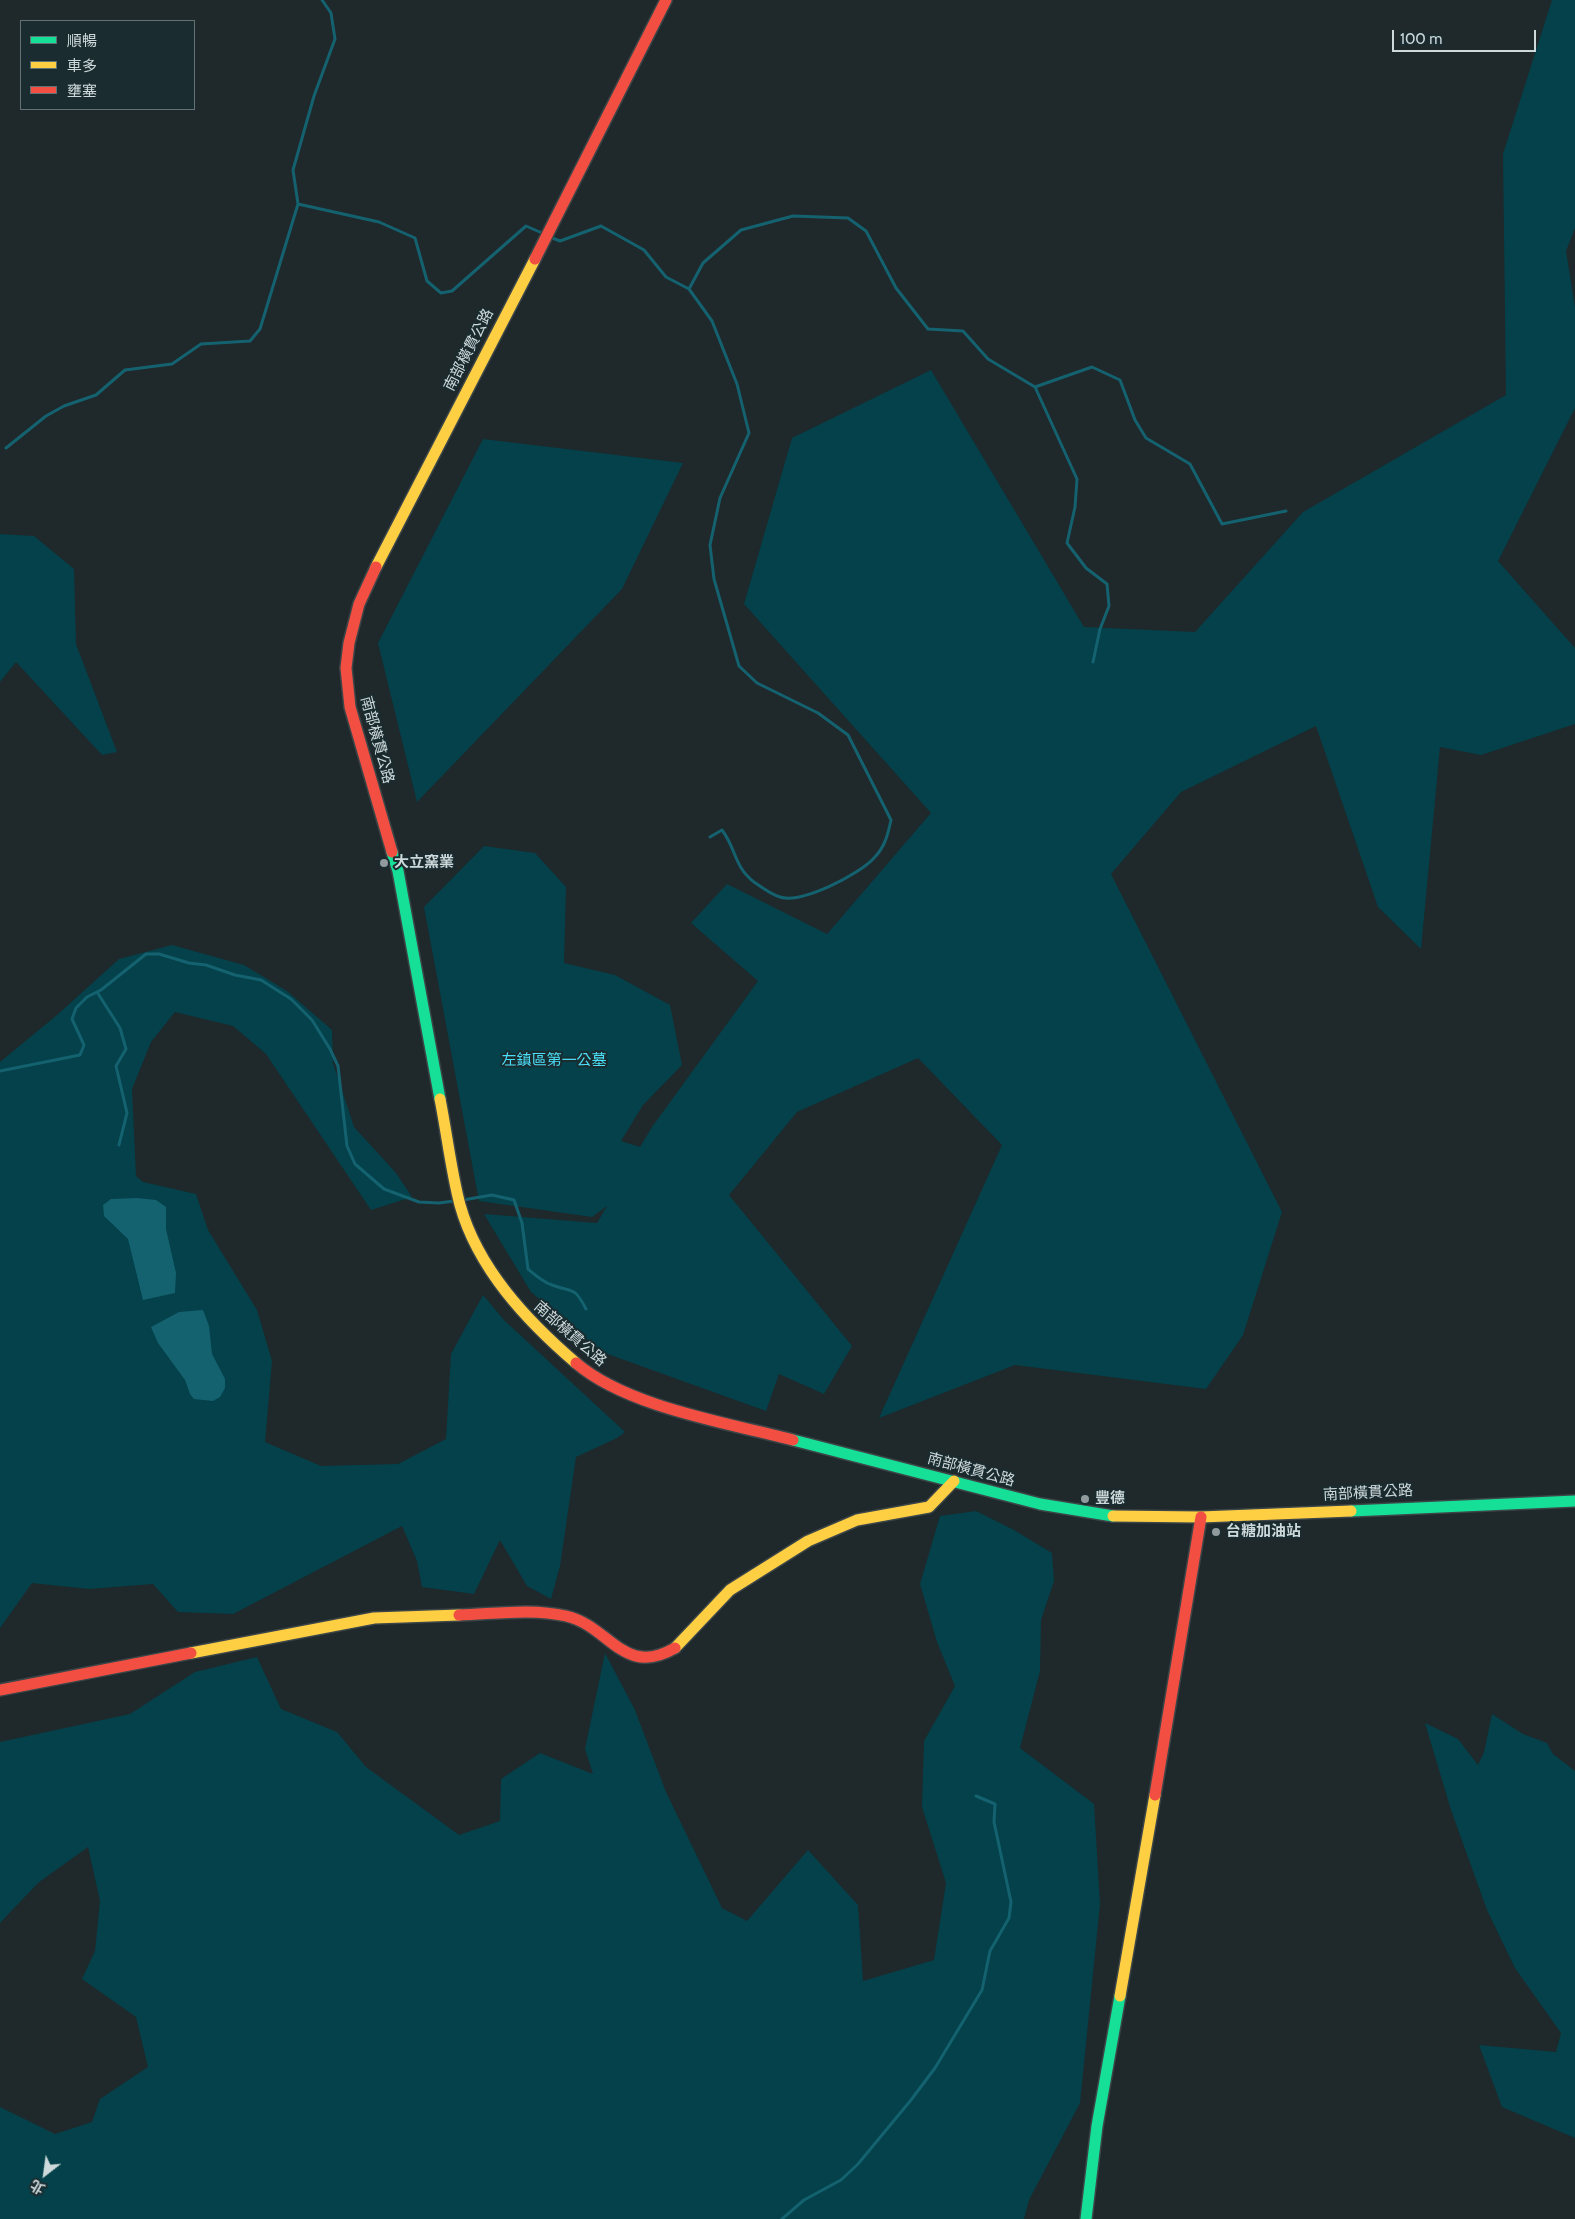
<!DOCTYPE html>
<html>
<head>
<meta charset="utf-8">
<style>
  body { margin:0 }
  #map { position:relative; width:1575px; height:2219px; overflow:hidden; background:#1f282b; font-family:Cabin,"Noto Sans TC",sans-serif }
  canvas { display:block }
  .legend { position:absolute; left:20px; top:20px; width:175px; height:90px; box-sizing:border-box; background:#1a2c30; border:1px solid #627174; margin:0; padding:6px 9px; list-style:none; font-size:15px; color:#ced9db }
  .legend li { display:flex; align-items:center; gap:10px; height:25px }
  .legend b { width:25px; border:1px solid #627174 }
  .north { position:absolute; left:20px; top:2149px; width:50px; height:50px; -webkit-text-stroke:4px #1a2c30; paint-order:stroke; rotate:210deg; font-size:14px; font-weight:700; line-height:20px; text-align:center; color:#ced9db }
  .north::after { content:''; display:block; margin:auto; width:18px; height:22px; background:#ced9db; clip-path:polygon(50% 0,100% 100%,50% 72%,0 100%) }
  .scale { position:absolute; left:1392px; top:30px; width:144px; height:22px; box-sizing:border-box; border:2px solid #ced9db; border-top:0; padding-left:6px; font-size:15px; line-height:18px; white-space:nowrap; color:#ced9db; -webkit-text-stroke:4px #1a2c30; paint-order:stroke }
</style>
</head>
<body>
<div id="map">
<canvas width="1575" height="2219"></canvas>
<ul class="legend">
<li><b style="height:6px;background:#16e098"></b>順暢</li>
<li><b style="height:6px;background:#ffcf43"></b>車多</li>
<li><b style="height:6px;background:#f24e42"></b>壅塞</li>
</ul>
<div class="north">北</div>
<div class="scale">100 m</div>
</div>
<script>
const ctx = document.querySelector('canvas').getContext('2d');
ctx.lineJoin = 'round';
function fillPath(path, color) {
  ctx.fillStyle = color;
  ctx.fill(path, 'evenodd');
}
function strokePath(path, color, width, dash) {
  ctx.strokeStyle = color;
  ctx.lineWidth = width;
  ctx.lineCap = dash ? 'butt' : 'round';
  ctx.setLineDash(dash || []);
  ctx.stroke(path);
}
function label(font, color, halo, rows, align = 'center') {
  ctx.font = font + ' Cabin,"Noto Sans TC",sans-serif';
  ctx.lineWidth = 4;
  ctx.setLineDash([]);
  ctx.textBaseline = 'middle';
  ctx.strokeStyle = halo;
  ctx.fillStyle = color;
  for (const [text, x, y, turn = 0] of rows) {
    ctx.save();
    ctx.translate(x, y);
    ctx.rotate((+turn || 0) * Math.PI / 180);
    ctx.textAlign = isNaN(turn) ? turn : align;
    if (halo) ctx.strokeText(text, 0, 0);
    ctx.fillText(text, 0, 0);
    ctx.restore();
  }
}
const green = new Path2D(`
  M1552,0h23v228l-9,23 9,56v101l-77,153 77,87v76l-94,31 -41,-8 -19,202 -43,-42 -62,-181 -135,66 -70,82 171,338 -39,123 -37,54 -191,-24 -136,53 123,-273 -84,-87 -121,54 -68,83 123,151 -28,48 -45,-20 -13,37 -164,-59 -71,-60 -47,-78 113,9 10,-17 -15,11 -113,-16 -55,-294 60,-61 51,7 31,34 -2,76 51,12 55,30 12,60 -39,40 -22,36 19,6 12,-20 106,-146 -67,-58 36,-39 100,50 104,-121 -187,-209 48,-166 139,-68 153,257 111,5 108,-120 203,-117 -3,-241z
  M483,439l200,24 -61,126 -205,213 -39,-159z
  M0,534l34,2 40,33 2,75 41,108 -15,3 -86,-93 -16,20z
  M172,945l72,20 43,26 45,39 1,33 21,64 42,46 16,24 -41,13 -105,-156 -33,-28 -58,-14 -24,30 -19,47 4,87 7,6 53,12 12,36 49,80 15,51 -7,81 56,24 77,-2 48,-25 5,-85 32,-59 21,25 121,112 -8,6 -41,19 -16,109 -9,33 -24,-13 -27,-46 -26,54 -52,-7 -5,-26 -15,-35 -169,88 -55,-2 -25,-28 -64,5 -57,-6 -32,45v-566l57,-47 62,-56z
  M976,1511l38,19 38,23 2,28 -13,39 -1,51 -20,77 74,56 6,100 -20,199 -51,97 -5,19h-1024v-112l55,27 37,-12 8,-23 48,-32 -12,-50 -54,-38 13,-28 5,-50 -12,-54 -50,36 -38,40v-181l130,-28 65,-42 62,-15 24,52 56,23 29,35 93,68 41,-14 1,-42 39,-26 53,21 -8,-25 20,-96 30,57 31,82 56,116 25,13 61,-71 50,55 5,76 71,-21 12,-77 -24,-76 2,-66 31,-55 -18,-44 -17,-58 20,-68z
  M1492,1714l31,20 24,9 6,11 22,17v367l-73,-31 -23,-62 77,7 5,-19 -46,-65 -28,-58 -36,-100 -26,-87 33,16 20,26 6,-13z`);
const water = new Path2D(`
  M137,1198l19,2 10,7v22l10,44 -1,20 -32,7 -15,-61 -24,-23 -1,-11 8,-6z
  M203,1310l6,16 3,28 13,25v9l-5,9 -7,4 -19,-2 -4,-5 -5,-14 -27,-37 -7,-16 28,-15z`);
const stream = new Path2D(`
  M322,0l9,13 4,26 -21,57 -21,74 5,34 81,18 36,16 12,43 14,12 11,-2 74,-65 16,7
  M550,237l10,4 41,-15 43,24 22,27 23,12 14,-26 38,-33 52,-14 55,2 18,13 30,57 32,41 35,2 25,28 47,28 42,92 -2,28 -8,36 19,25 21,16 2,22 -9,23 -7,33
  M689,289l23,32 19,48 6,15 12,49 -29,65 -10,47 4,34 25,87 18,17 61,30 30,22 43,85c-3,14 -6,27 -17,38 -14,16 -72,46 -94,39 -8,-2 -19,-10 -26,-15 -20,-15 -18,-34 -32,-52l-12,7
  M1035,387l57,-20 28,13 15,40 11,18 44,26 32,60 64,-13
  M6,448l40,-32 18,-10 32,-11 29,-25 47,-6 29,-20 49,-3 10,-12 38,-125
  M97,992l23,36 6,21 -10,17 11,47 -8,32
  M0,1071l80,-16 4,-10 -12,-26 4,-11 11,-11 14,-7 45,-36h13l30,9 17,2 29,10 26,5 30,19 21,21 18,29 8,17 9,80 8,18 29,25 35,13 20,1 15,-2
  M463,1200l29,-5 22,5 8,23 6,46c7,6 15,13 24,16 22,8 22,1 34,24
  M782,2219l22,-19 37,-20 17,-16 53,-64 24,-32 47,-78 8,-39 19,-33 2,-16 -17,-80 1,-18 -19,-8`);
const fast = new Path2D(`
  M392,852l6,19 42,228
  M793,1440l247,64 73,12
  M1351,1511l224,-10
  M1086,2219l11,-93 23,-130`);
const slow = new Path2D(`
  M376,567l159,-308
  M440,1099c7,35 11,72 20,106 18,64 67,116 116,158
  M1113,1516l88,1 150,-6
  M675,1648l55,-58 78,-49 49,-21 72,-13 25,-26
  M191,1653l183,-35 85,-3
  M1120,1996l35,-201`);
const jam = new Path2D(`
  M535,259l131,-259
  M376,567l-17,37 -10,39 -3,25 4,39 42,145
  M576,1363c51,44 152,60 217,77
  M459,1615c35,-1 72,-7 107,1 44,10 57,62 109,32
  M0,1690l191,-37
  M1155,1795l46,-278`);
const markers = [
  [384,863,5,"#919b9d"],
  [1085,1499,5,"#919b9d"],
  [1216,1532,5,"#919b9d"]
];
const streetNames = [
  ["南部橫貫公路",469,350,-63],
  ["南部橫貫公路",377,740,75],
  ["南部橫貫公路",570,1334,41],
  ["南部橫貫公路",971,1470,15],
  ["南部橫貫公路",1368,1493,-3]
];
const poiNames = [
  ["大立窯業",394,863],
  ["豐德",1095,1499],
  ["台糖加油站",1226,1532]
];
const parkNames = [
  ["左鎮區第一公墓",554,1061]
];
fillPath(green, '#04414a');
fillPath(water, '#14626f');
strokePath(stream, '#14626f', 3);
strokePath(fast, '#3c4547', 14);
strokePath(slow, '#3c4547', 14);
strokePath(jam, '#3c4547', 14);
strokePath(fast, '#16e098', 11);
strokePath(slow, '#ffcf43', 11);
strokePath(jam, '#f24e42', 11);
for (const [x, y, r, color] of markers) {
  const dot = new Path2D();
  dot.arc(x, y, r, 0, 2 * Math.PI);
  ctx.fillStyle = color;
  ctx.fill(dot);
  strokePath(dot, '#1a2c30', 2);
}
label('15px', '#ced9db', '#1a2c30', streetNames);
label('bold 15px', '#ced9db', '#1a2c30', poiNames, 'left');
label('15px', '#4adff8', '#1a2c30', parkNames);
</script>
</body>
</html>
